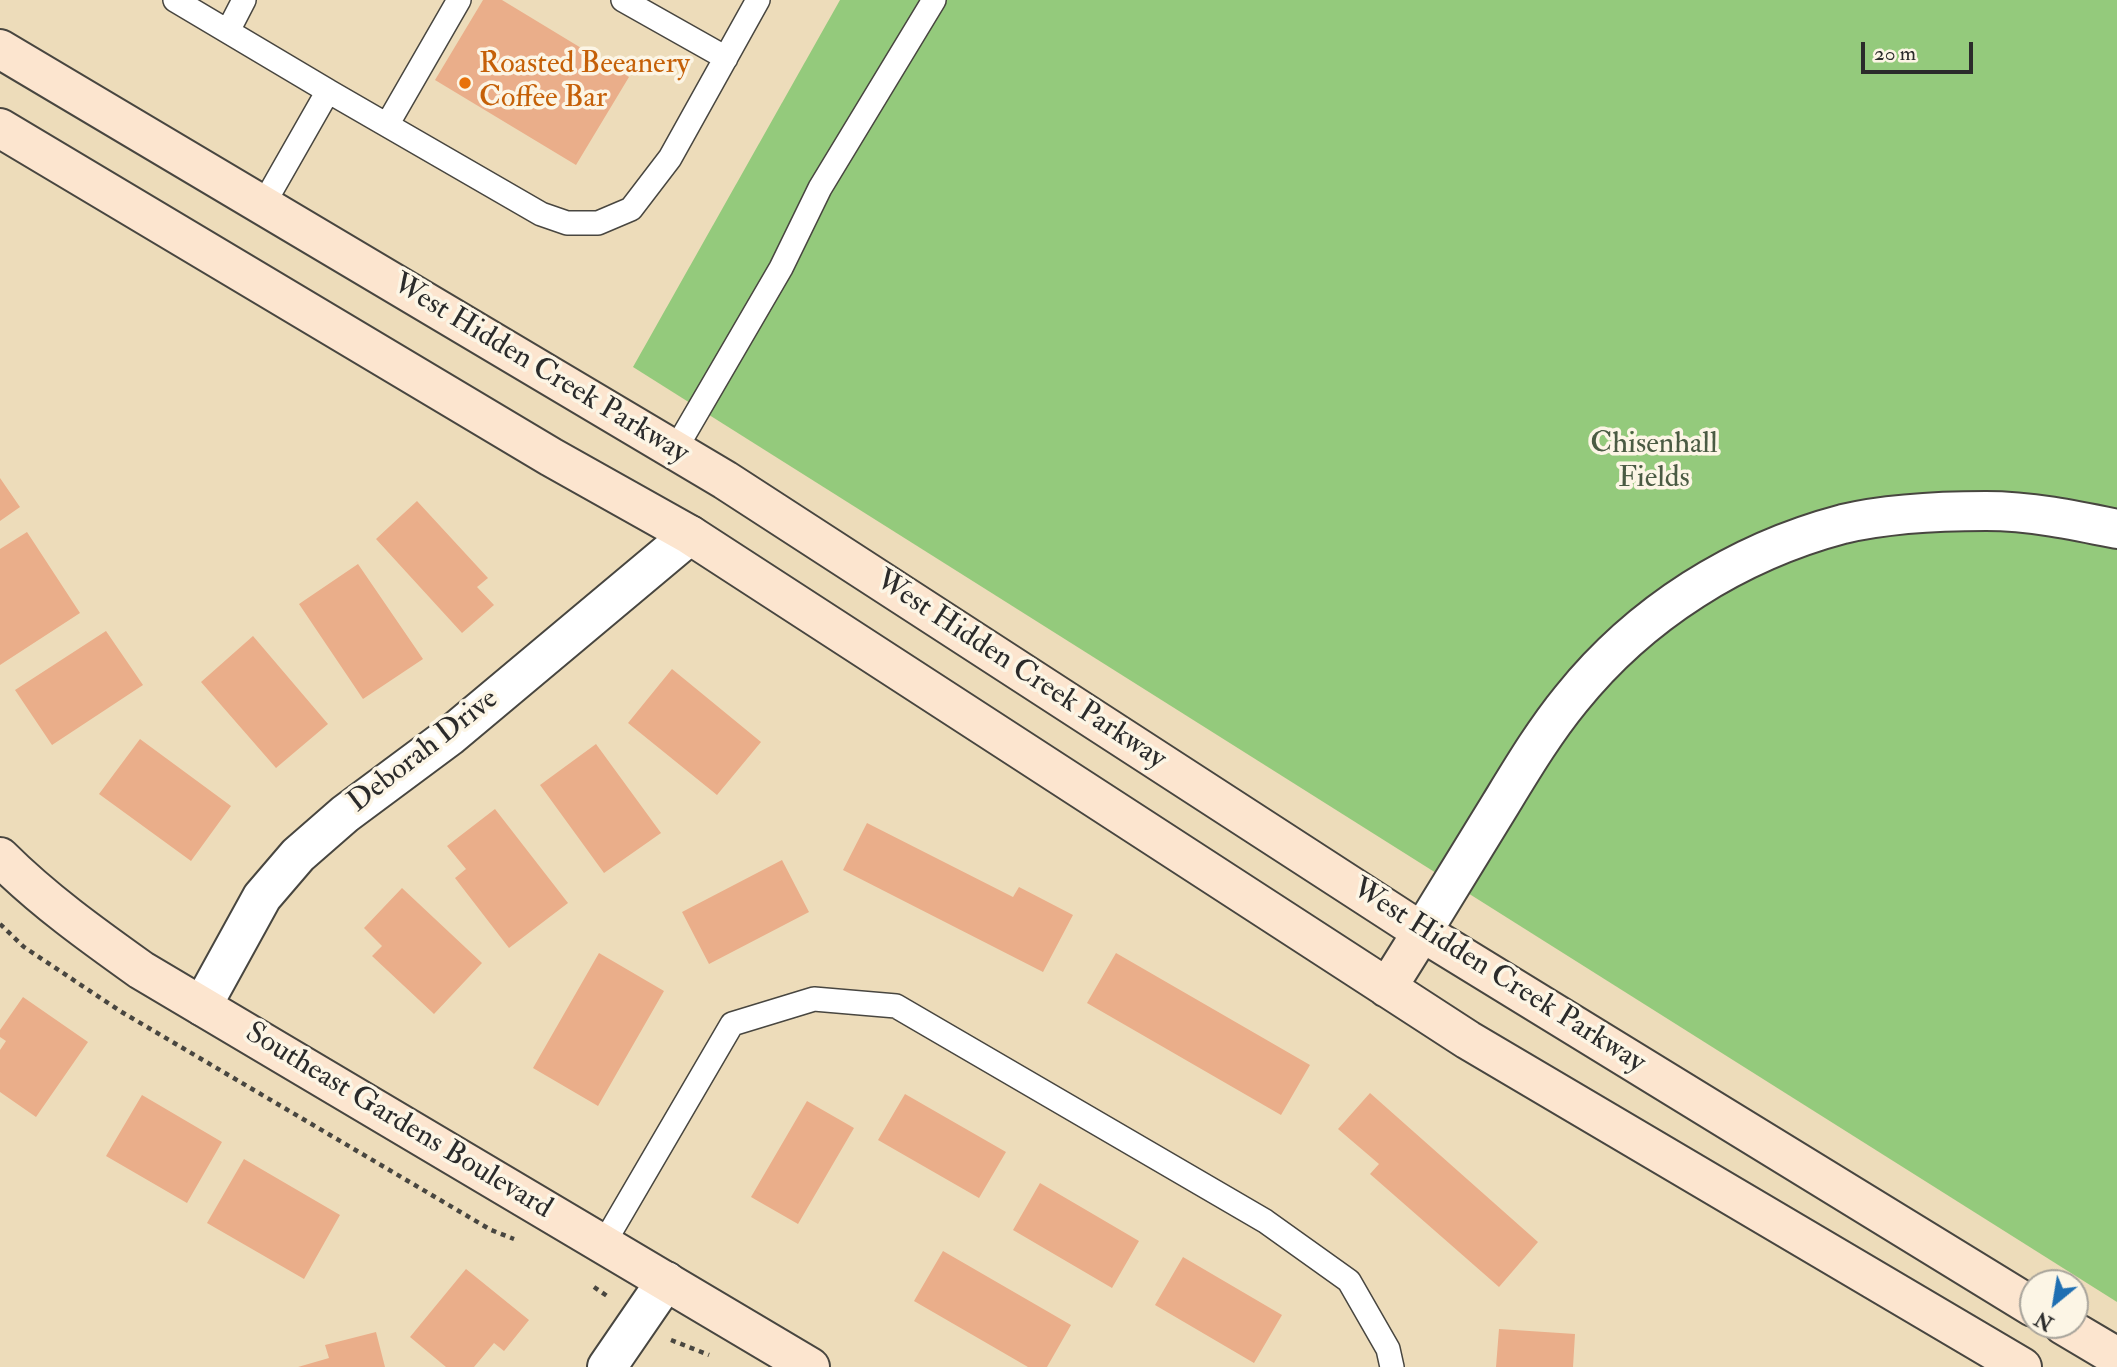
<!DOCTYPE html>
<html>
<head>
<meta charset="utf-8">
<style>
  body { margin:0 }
  #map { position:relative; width:2117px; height:1367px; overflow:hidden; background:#eddcba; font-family:"IM FELL Double Pica",serif }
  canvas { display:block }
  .north { position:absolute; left:2019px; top:1269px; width:70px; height:70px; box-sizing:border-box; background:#fcf5e5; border:2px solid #a8a49b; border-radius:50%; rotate:210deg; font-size:19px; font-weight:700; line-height:28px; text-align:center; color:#2b2b2b }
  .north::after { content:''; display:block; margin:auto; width:24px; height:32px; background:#1f6fb2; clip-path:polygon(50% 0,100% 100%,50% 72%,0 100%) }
  .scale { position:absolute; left:1861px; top:42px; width:112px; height:32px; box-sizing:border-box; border:4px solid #2b2b2b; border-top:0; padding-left:9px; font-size:21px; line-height:24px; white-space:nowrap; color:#2b2b2b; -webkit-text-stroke:5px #fcf5e5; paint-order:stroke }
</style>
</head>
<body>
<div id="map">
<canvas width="2117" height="1367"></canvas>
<div class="north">N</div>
<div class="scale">20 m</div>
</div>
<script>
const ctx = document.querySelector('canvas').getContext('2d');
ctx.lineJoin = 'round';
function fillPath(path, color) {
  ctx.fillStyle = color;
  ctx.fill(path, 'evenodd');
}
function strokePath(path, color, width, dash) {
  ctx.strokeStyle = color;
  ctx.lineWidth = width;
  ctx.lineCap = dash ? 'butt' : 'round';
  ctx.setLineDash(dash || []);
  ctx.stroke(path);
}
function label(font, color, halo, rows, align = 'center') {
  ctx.font = font + ' "IM FELL Double Pica",serif';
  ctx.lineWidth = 7;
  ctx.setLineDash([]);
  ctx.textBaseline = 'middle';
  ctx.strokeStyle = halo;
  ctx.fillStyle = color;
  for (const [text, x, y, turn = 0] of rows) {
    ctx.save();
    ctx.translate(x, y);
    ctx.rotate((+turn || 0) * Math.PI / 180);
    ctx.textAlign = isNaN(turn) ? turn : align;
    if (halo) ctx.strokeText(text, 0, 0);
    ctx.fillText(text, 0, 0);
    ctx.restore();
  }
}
const green = new Path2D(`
  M840,0h1277v1302l-1484,-935z`);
const building = new Path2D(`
  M483,0h19l127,77 -53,88 -141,-85z
  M0,478l20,29 -20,14z
  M417,501l71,77 -11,9 17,18 -32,28 -86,-94z
  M27,532l53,81 -80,52v-116z
  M358,564l65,95 -60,40 -64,-95z
  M106,631l37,54 -91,60 -37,-55z
  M253,636l75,88 -52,44 -75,-86z
  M672,669l89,73 -44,53 -89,-72z
  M140,739l91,67 -40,55 -92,-67z
  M596,744l65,89 -57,40 -64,-88z
  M495,809l73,94 -59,45 -54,-70 11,-9 -19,-23z
  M867,823l146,74 6,-10 54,28 -30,57 -200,-102z
  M782,860l27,52 -100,52 -27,-52z
  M402,888l80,75 -48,51 -62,-58 10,-10 -18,-18z
  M599,953l65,38 -66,115 -65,-38z
  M1116,953l194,112 -29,50 -194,-112z
  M23,997l65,45 -52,75 -36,-25v-42l6,-9 -6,-4v-7z
  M1370,1093l168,149 -39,45 -129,-113 9,-10 -41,-35z
  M905,1094l101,58 -27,46 -101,-58z
  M142,1095l80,47 -35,61 -81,-47z
  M807,1101l47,27 -56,96 -47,-27z
  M244,1159l96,56 -36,64 -97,-56z
  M1040,1183l99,58 -27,47 -99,-58z
  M943,1251l128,74 -24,42h-19l-114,-66z
  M1183,1257l99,58 -28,48 -99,-58z
  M466,1269l63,51 -25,31 -10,-8 -20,24h-28l-36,-30z
  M1499,1329l76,5 -2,33h-77z
  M376,1332l9,35h-87l31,-9 -4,-13z`);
const path = new Path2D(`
  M0,924l24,23 96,64 371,219 23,9
  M594,1287l16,11
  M671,1340l38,15`);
const lane = new Path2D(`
  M175,0l153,91 -65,114
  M623,0l103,58
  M228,31l16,-31
  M328,91l213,123 26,9h31l33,-14 39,-51 88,-158
  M387,125l72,-125
  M675,450l106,-182 39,-80 114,-188
  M604,1243l128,-219 82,-25 82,7 369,215 84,60 39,68 4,18`);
const street = new Path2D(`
  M1422,932c26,-43 52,-85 78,-127 22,-36 44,-73 71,-106 69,-86 166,-147 272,-175 42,-10 100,-13 143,-13 44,0 88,9 131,18
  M202,1006l60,-109 36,-42 47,-41 105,-78 240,-201
  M607,1367l59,-86`);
const secondary = new Path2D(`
  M0,49l725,431 697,452 611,375
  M0,128l551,329 139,78 778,505 554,327
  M0,857c43,43 92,78 141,113l669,397
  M1387,988l35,-56
  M2063,1325l54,32`);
const markers = [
  [465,83,7,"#e8710a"]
];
const foodNames = [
  ["Roasted Beeanery",479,66],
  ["Coffee Bar",479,100]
];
const streetNames = [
  ["West Hidden Creek Parkway",540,370,31],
  ["West Hidden Creek Parkway",1020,671,33],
  ["Deborah Drive",424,752,-38],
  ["West Hidden Creek Parkway",1498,977,32],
  ["Southeast Gardens Boulevard",398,1122,31]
];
const parkNames = [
  ["Chisenhall",1654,446],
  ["Fields",1654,480]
];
fillPath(green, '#94ca7c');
fillPath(building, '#eaae8a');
strokePath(lane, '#484640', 26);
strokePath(street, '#484640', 42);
strokePath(secondary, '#484640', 42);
strokePath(path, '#484640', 4.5, [5, 5]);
strokePath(lane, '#fff', 23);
strokePath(street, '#fff', 38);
strokePath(secondary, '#fce5cf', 38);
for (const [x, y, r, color] of markers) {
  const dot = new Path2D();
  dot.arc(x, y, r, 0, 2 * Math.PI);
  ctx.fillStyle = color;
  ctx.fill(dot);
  strokePath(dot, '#fcf5e5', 2.5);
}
label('30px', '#c56008', '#fcf5e5', foodNames, 'left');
label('30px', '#2b2b2b', '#fcf5e5', streetNames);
label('30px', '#4a5b43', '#fcf5e5', parkNames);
</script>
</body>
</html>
